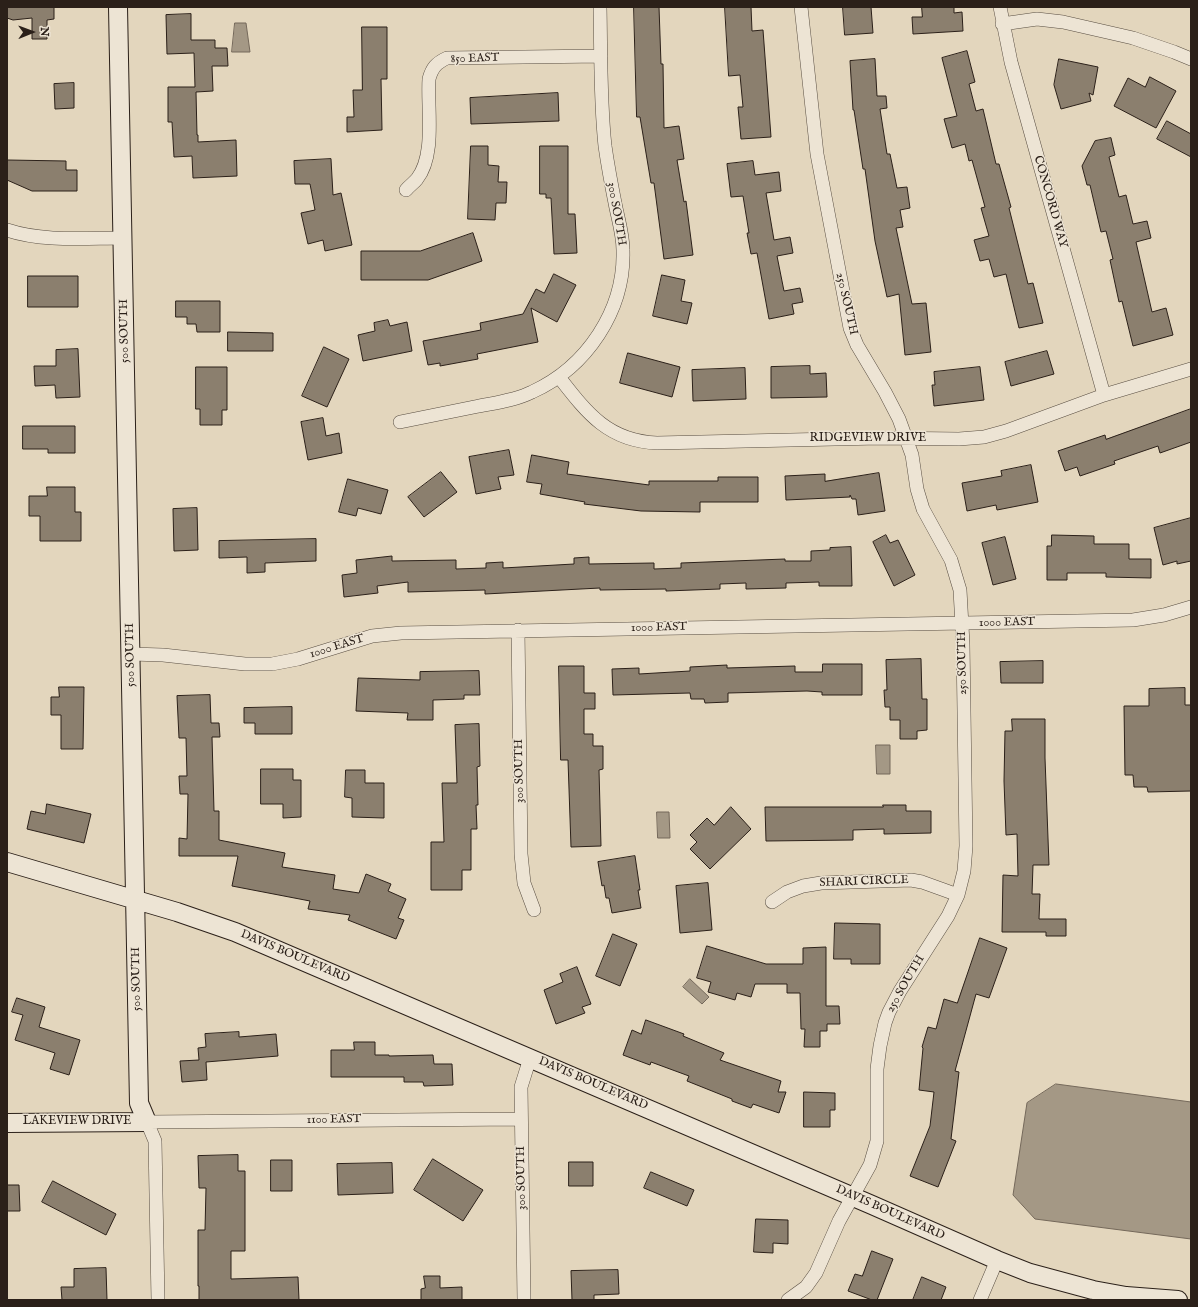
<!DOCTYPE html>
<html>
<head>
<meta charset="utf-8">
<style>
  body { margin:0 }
  #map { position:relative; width:1198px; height:1307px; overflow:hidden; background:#e3d6bd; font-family:"IM FELL English",serif }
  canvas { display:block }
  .frame { position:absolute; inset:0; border:8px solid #2b2019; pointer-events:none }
  .north { position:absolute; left:12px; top:12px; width:40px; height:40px; -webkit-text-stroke:3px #ede4d4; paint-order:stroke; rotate:89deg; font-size:11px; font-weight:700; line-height:16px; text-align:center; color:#2b2019 }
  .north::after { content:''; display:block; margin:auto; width:14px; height:18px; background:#2b2019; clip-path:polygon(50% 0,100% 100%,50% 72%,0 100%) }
</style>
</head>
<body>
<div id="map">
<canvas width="1198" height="1307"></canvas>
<div class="frame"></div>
<div class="north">N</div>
</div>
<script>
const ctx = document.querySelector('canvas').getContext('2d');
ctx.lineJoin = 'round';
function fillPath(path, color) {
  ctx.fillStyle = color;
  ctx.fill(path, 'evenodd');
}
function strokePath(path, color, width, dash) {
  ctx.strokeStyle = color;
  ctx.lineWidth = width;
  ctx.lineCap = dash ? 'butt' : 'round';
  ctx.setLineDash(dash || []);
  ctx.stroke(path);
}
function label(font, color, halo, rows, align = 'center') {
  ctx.font = font + ' "IM FELL English",serif';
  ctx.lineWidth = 3;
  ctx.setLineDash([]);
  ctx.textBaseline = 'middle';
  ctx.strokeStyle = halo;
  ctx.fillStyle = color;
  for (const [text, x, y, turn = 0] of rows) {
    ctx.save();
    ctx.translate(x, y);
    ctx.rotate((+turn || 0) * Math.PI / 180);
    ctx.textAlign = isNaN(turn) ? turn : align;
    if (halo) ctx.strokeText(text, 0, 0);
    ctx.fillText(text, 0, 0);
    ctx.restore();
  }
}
const water = new Path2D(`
  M235,23h11l4,29h-18z
  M876,745h14v29h-13z
  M657,812h12l1,26h-12z
  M690,979l19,18 -7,7 -19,-17z
  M1056,1084l135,18v137l-156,-20 -22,-24 14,-92z`);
const building = new Path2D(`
  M7,7h47v12l-7,1v19h-15v-21l-19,2 -6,-2z
  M634,7h25l2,57h2l1,64 15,-2 5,33 -7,1 7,42 2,-1 7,54 -29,4 -10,-76h-3l-11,-66h-3z
  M725,7h26l1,24 11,-1 8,107 -30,2 -3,-32h5l-3,-32 -11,1z
  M843,7h28l2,26 -28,2z
  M922,7h32v6l8,-1 1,19 -50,3 -1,-17h10z
  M191,14v26h24v8h12l1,18h-16l1,25 -17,1 1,43h1v7l38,-2 1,36 -44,2 -1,-22 -18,1 -2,-35h-4v-35h27l-1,-34 -27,1 -1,-39z
  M362,27h25v52h-6l1,51 -35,2v-15h7l-1,-27h9z
  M967,51l8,31 -6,2 7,27 7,-2 13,55h3l12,43 -2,1 19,76 5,-1 10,40 -24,5 -13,-54 -12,3 -5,-18 -9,2 -6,-21 15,-4 -8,-28 4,-1 -13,-47 -3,1 -4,-17 -13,4 -8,-29 13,-3 -15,-58z
  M875,59l2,37h9l1,12 -7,1 7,45h3l7,34 10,-1 3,21 -10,2 3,17 -7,1 16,76 14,-1 5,49 -26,3 -6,-61 -12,3 -12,-56 -10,-72h-2l-9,-59h-1l-3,-49z
  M1059,59l39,8 -5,28 -4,-2 2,8 -30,8 -7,-24z
  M1150,77l26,14 -20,37 -42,-22 14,-28 17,9z
  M74,83v25l-19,1 -1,-25z
  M558,93l1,28 -88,3 -1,-26z
  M1167,121l24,13v23l-34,-18z
  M1111,138l4,17 -6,2 10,40 7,-2 7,29 14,-3 4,17 -15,4 16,70 14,-4 7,27 -40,11 -11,-45 -3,1 -9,-42 3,-1 -7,-28 -5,1 -11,-47h-3l-5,-19 13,-25z
  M471,146h17v19l11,1 -1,16h9l-1,21h-10l-1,17 -27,-1z
  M540,146h28v68h7l2,39 -23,1 -3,-56h-5v-4h-6z
  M331,159l2,36 8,-2 11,52 -27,6 -2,-11 -15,4 -7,-31 14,-3 -5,-26h-15l-1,-23z
  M7,160l59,1v9h11v21h-45l-25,-11z
  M753,161l2,14 24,-3 2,19 -15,2 8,47 16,-3 3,16 -16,3 7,35 16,-3 3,14 -11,2 2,10 -25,5 -12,-66 -6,1 -4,-21h2l-6,-37 -12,1 -4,-33z
  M473,233l9,28 -54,19h-67v-29h59z
  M554,274l22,11 -19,37 -26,-14 7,34 -61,12 1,5 -38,7v-3l-12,2 -5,-24 58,-11 -1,-7 43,-9 13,-25 8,4z
  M662,275l23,5 -4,21 11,2 -5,21 -34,-8z
  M28,276h50v31h-50z
  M176,301h44v31h-23l-1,-8h-9v-7h-11z
  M388,320l2,6 17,-4 5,29 -49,10 -5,-26 17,-4 -1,-8z
  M228,332l45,1v18h-45z
  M324,347l25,12 -22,48 -25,-11z
  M78,349l2,48 -24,1 -1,-13 -20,1 -1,-20h22v-16z
  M1047,351l7,23 -43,12 -6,-24z
  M628,353l52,14 -8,30 -52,-14z
  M810,366v8l16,-1 1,24 -56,1v-31z
  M196,367h31v43h-5v15h-22v-16h-4z
  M980,367l4,33 -50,6 -2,-21h3l-1,-13z
  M745,368l1,31 -53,2 -1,-31z
  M1191,409v33l-31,11 -2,-7 -44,15 1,3 -35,12 -3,-9 -12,4 -7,-20 47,-16 1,4z
  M323,418l3,18 13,-3 3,20 -34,7 -7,-38z
  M23,426h52v27h-27v-4h-25z
  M509,450l5,25 -16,2 3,12 -25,5 -7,-37z
  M532,455l37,7 -2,12 82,11v-4h69v-4h40v25h-58v10l-59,-1 -57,-7 1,-2 -45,-8 2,-10 -15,-2z
  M1031,465l7,37 -41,8 -1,-5 -29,6 -5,-28 40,-7 -1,-5z
  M441,472l16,20 -33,25 -16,-20z
  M879,473l6,38 -27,4 -2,-16h-4l-2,-4v2l-64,3 -1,-24 40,-2v7z
  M348,479l40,11 -7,24 -23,-6 -2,8 -17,-4z
  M47,487h28v25h6v29h-41v-25h-11v-20h18z
  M197,508l1,42 -24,1 -1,-42z
  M1191,518v43l-14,3v-3l-14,4 -9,-37z
  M886,535l4,8 8,-3 17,35 -21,11 -21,-44z
  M1052,535l42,1v8h35v15h22v19l-45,-1v-4h-39v7h-20v-34h4z
  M1005,537l11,42 -23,6 -11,-42z
  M316,539v22l-51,2v9l-18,1v-16l-28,1v-17z
  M851,547l1,39h-33v-4l-33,1v5l-40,1v-6l-26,1v5l-54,2v-2l-66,1v-2l-115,6v-4l-77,2v-10l-31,4 1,7 -34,4 -2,-22 15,-2 -1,-13 36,-4v5l64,-1v9l30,-1v-5l17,-1v6l71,-4v-6l15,-1v7l65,-1v6l27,-1v-5l104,-4v2h26v-10l19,-1v-2z
  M921,659l1,40h5v31l-10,1v8h-17v-19h-10v-13h-5l-1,-17h3l-1,-30z
  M1043,661v22h-42l-1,-21z
  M823,664h39v31h-40v-3l-15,-1 -79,2v9l-23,1 -1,-4h-13l-1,-6 -77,2 -1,-26 27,-1v6l51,-3v-4l37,-2v3l68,-2v6h27z
  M559,666h25v27h11v16h-11v25h9v12h10v23l-4,1 2,76 -30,1 -3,-87h-7z
  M479,671l1,24h-16v4l-31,1v20h-26l1,-7 -52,-2 2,-33 62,2v-8z
  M59,687h25l-1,62h-22v-34h-10v-18h8z
  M1185,688v17h6v86l-43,1 -1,-5h-13l-1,-12h-8l-1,-69h25v-17z
  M210,695l1,28h8l1,14h-8l2,74h5v29l66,13 -3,14 53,8 -2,14 26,4 7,-19 25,10 -3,7 18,8 -8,19 6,2 -8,19 -48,-19 2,-5 -42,-6 2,-8 -78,-15 6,-30h-59v-18l8,1 1,-45h-8l-1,-18h8l-1,-38h-7l-2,-42z
  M292,707v27h-37v-11h-11v-15z
  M1012,719h33v39l4,107h-16l-1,29h8l-1,25h27v17h-20v-4h-44l1,-57 15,1 -1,-42 -11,1 -2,-54 1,-50h7z
  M479,724l1,42 -3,1 1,38h-2l1,24h-6v41h-9v20h-31v-48h13l-2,-59h15l-2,-58z
  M261,769h32v11h8v37l-18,1v-14h-22z
  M346,770h19v13h19v35l-32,-1v-19l-7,-1z
  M47,804l44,10 -7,29 -57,-14 4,-18 14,3z
  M883,805h23v6h25v22l-47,1v-5l-31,1v10l-87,1 -1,-34h118z
  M731,807l20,22 -41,40 -20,-20 7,-7 -7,-7 17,-17 7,7z
  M635,856l5,34h-2l3,18 -29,5 -3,-15h-3l-2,-13 -2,1 -4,-24z
  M708,883l4,47 -32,3 -4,-47z
  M835,923l45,1v40h-29v-5h-17z
  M613,934l24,10 -17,42 -24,-10z
  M980,938l27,10 -18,50 -13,-4 -21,77 4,1 -8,67 5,2 -18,46 -28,-11 20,-50 4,-34 -15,-2 4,-42 -1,-1 6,-20 8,2 8,-30 13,4z
  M707,946l59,18h37v-16l23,-1v59h13l1,18h-13v7h-7v16h-16l1,-18h-4l-1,-36h-13v-9h-32l-4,13 -14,-4 -2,7 -27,-8 3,-10 -14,-4z
  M577,967l14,37 -9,3 3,6 -29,11 -12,-34 19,-8 -3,-8z
  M17,998l28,9 -6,20 41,13 -11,35 -19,-6 5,-16 -40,-13 8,-25 -11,-3z
  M646,1020l38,14 -1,2 41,17 -4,7 61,21 -3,11h8l-7,21 -26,-9 -2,4 -19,-7v-2l-45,-18 2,-5 -38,-14 -1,3 -27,-10 9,-25 9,4z
  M239,1032v5l37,-3 2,22 -72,6 1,18 -25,2 -2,-21 19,-1 -1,-12 8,-1 -1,-13z
  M354,1042h21v13h14v1l44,-1 1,9h18l1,21 -29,1 -1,-4h-19v-5h-73v-27h23z
  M804,1092l31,1v17h-5v17h-26z
  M238,1155v16h7v80h-14v28l67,-2 1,23h-100v-14h-1v-56h7l1,-42h-7l-1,-32z
  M433,1159l50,31 -20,31 -49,-31z
  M271,1160h21v31h-21z
  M569,1162h24v24h-24z
  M392,1163l1,30 -55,2 -1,-31z
  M651,1172l43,18 -7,16 -43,-18z
  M53,1181l63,33 -10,21 -64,-33z
  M7,1185h12l1,26h-13z
  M756,1219l32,1v24l-15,-1v10l-19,-1z
  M872,1251l21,8 -16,41h-5l-24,-9 7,-17 7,2z
  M106,1268l1,32h-45l-1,-13h13v-18z
  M618,1270l1,24 -25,1v5h-22l-1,-29z
  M424,1276h16v12l22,-1v13h-41v-11l4,-1z
  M922,1277l24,10 -5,13h-28z`);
const street = new Path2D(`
  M1000,7l11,55 93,333
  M1002,24l35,-5 26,3 70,16 41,14 17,7
  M406,190c3,-4 8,-7 11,-11 19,-24 10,-71 12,-100 3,-11 7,-16 18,-21l154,-2
  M7,230c36,12 78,8 116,8
  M559,377c28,36 49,64 98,66l222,-5 80,1 25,-2 22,-6 98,-36 87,-26
  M400,422c24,-5 49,-10 74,-15 19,-4 40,-6 58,-15 55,-25 93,-82 91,-142 0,-14 -4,-28 -7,-42 -4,-20 -8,-41 -11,-62 -5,-46 -4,-93 -5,-139
  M518,630l3,224 3,29 10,27
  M131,654l32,1 82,9h27l26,-5 74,-23 29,-3 732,-13 31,-5 27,-8
  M772,902l15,-10 16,-6 18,-3 90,-3 11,2 36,13
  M158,1300l-3,-159 -8,-19 374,-3
  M524,1300l-3,-213 9,-29
  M788,1300l18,-13 10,-14 23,-52 31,-56 7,-24v-72l3,-23 5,-23 4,-11 11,-21 48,-75 10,-21 6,-24 2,-25 -3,-202 -3,-54 -9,-30 -28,-51 -6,-20 -5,-34 -13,-36 -14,-27 -28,-47 -7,-17 -33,-174 -16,-147
  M980,1300l17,-40`);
const secondary = new Path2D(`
  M7,862l170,50 58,20 637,273 125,55 33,13 63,17 33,6 52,4
  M7,1123l140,-1 -8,-19 -21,-1096`);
const streetNames = [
  ["850 EAST",475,59,-2],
  ["CONCORD WAY",1050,202,74],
  ["300 SOUTH",616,214,80],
  ["250 SOUTH",846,304,77],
  ["500 SOUTH",125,331,-91],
  ["RIDGEVIEW DRIVE",868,439],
  ["1000 EAST",1007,623,-1],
  ["1000 EAST",659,628,-1],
  ["1000 EAST",337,647,-17],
  ["500 SOUTH",131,655,-91],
  ["250 SOUTH",963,663,-91],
  ["300 SOUTH",520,771,-91],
  ["SHARI CIRCLE",864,882,-2],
  ["DAVIS BOULEVARD",295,957,23],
  ["500 SOUTH",137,979,-91],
  ["250 SOUTH",906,984,-60],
  ["DAVIS BOULEVARD",593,1084,23],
  ["1100 EAST",334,1120,-1],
  ["LAKEVIEW DRIVE",77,1122],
  ["300 SOUTH",522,1178,-91],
  ["DAVIS BOULEVARD",890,1213,24]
];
fillPath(water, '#a49885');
strokePath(water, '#74685a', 1);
fillPath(building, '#8b7f6e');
strokePath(building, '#2b2019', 1);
strokePath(street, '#594e42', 14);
strokePath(secondary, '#2b2019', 20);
strokePath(street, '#ede4d4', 13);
strokePath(secondary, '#ede4d4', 18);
label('12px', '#2b2019', '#ede4d4', streetNames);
</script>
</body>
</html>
